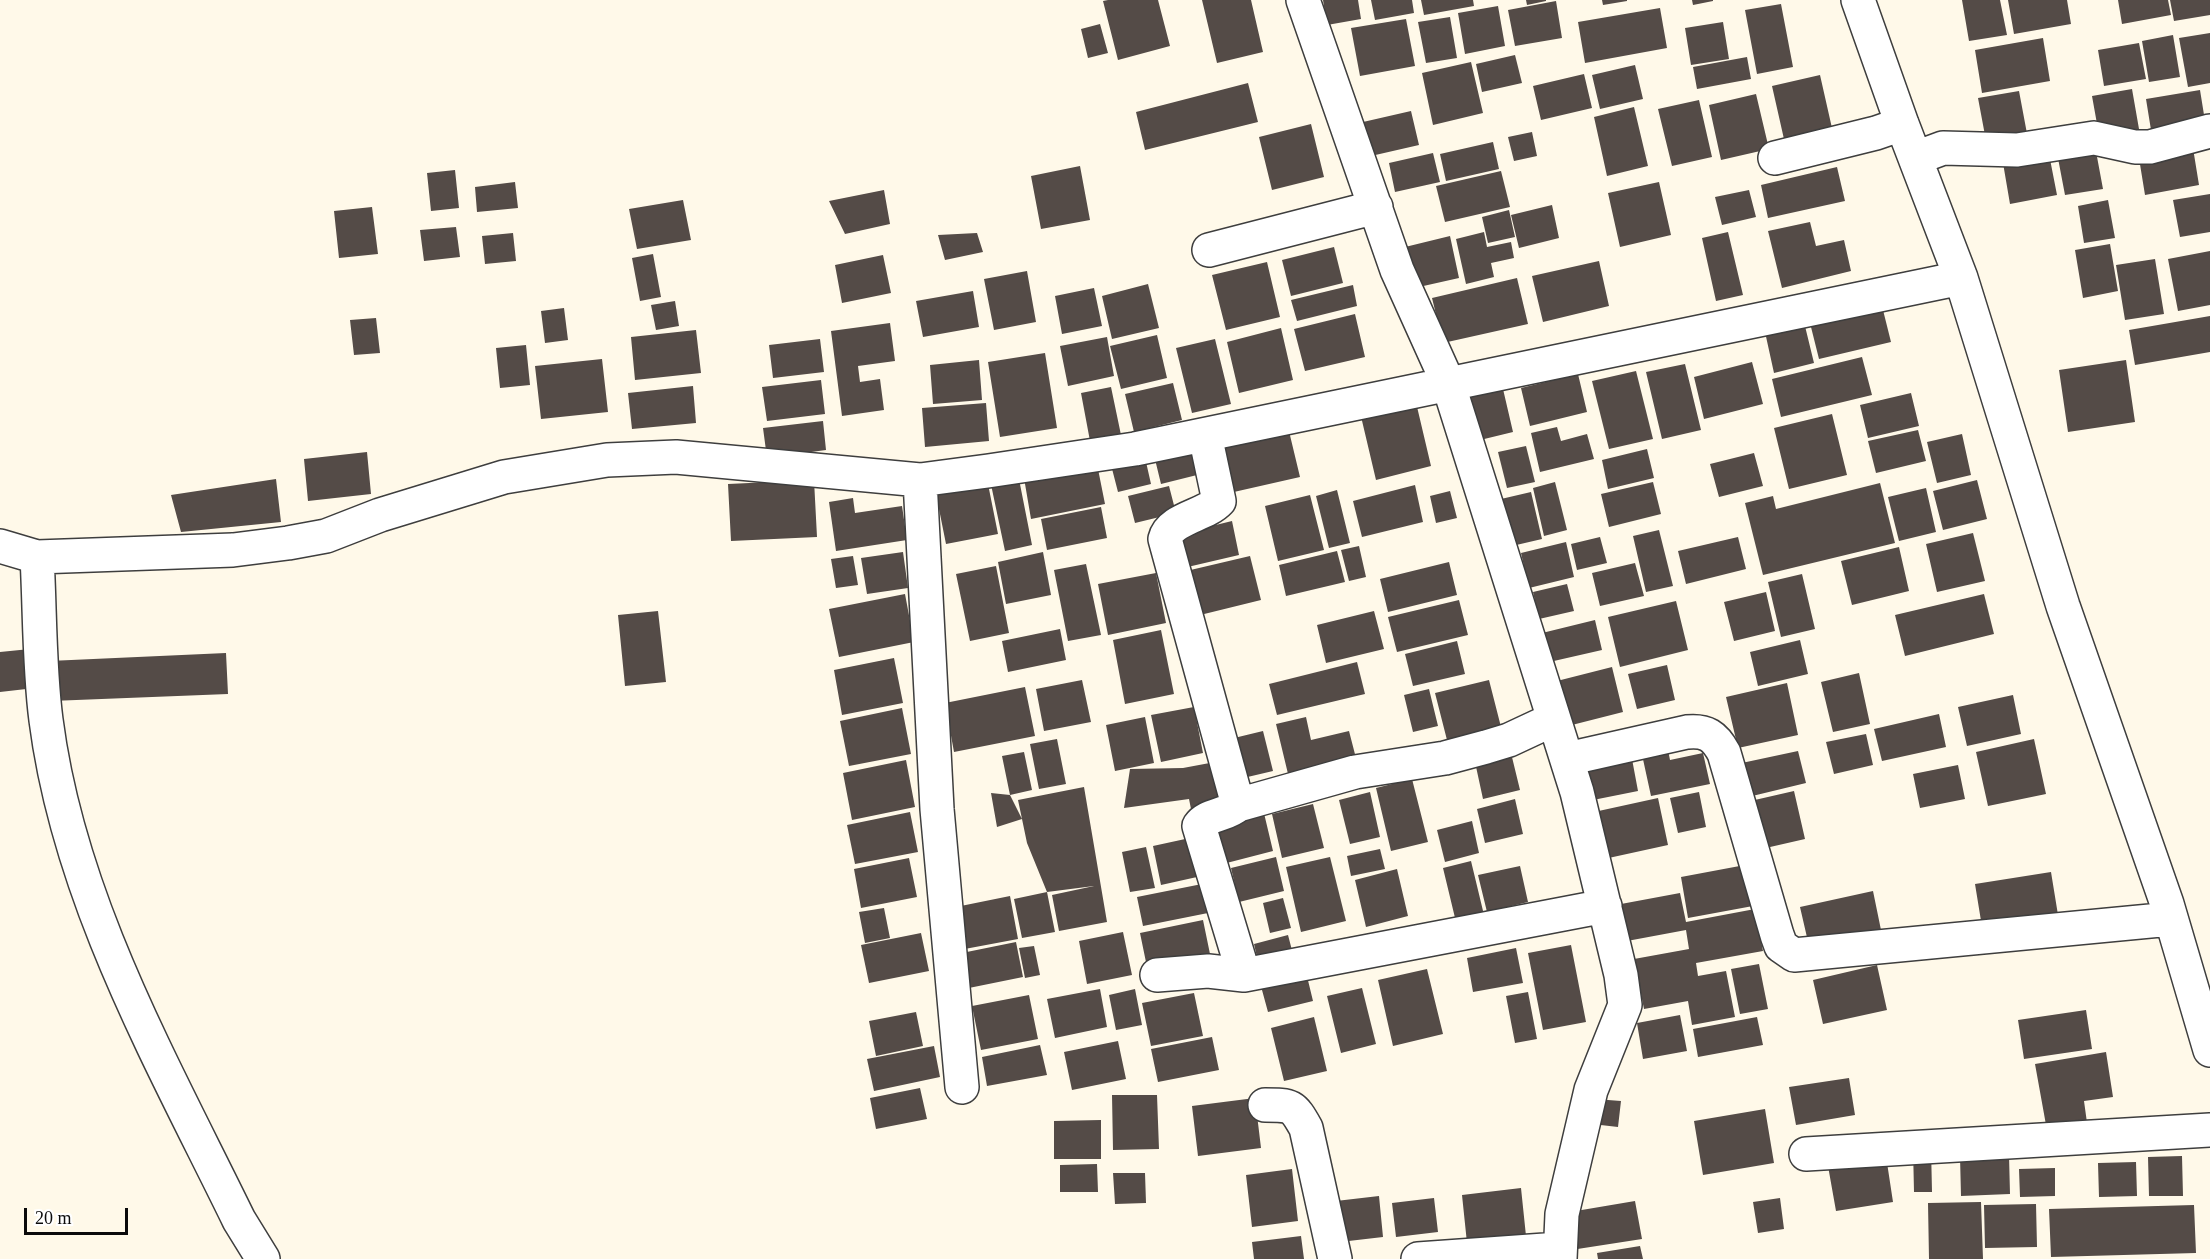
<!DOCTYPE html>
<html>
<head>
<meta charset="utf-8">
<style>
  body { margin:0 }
  #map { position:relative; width:2210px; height:1259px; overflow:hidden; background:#fff9e9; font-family:"Times New Roman",serif }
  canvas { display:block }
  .scale { position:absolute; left:24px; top:1208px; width:104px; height:27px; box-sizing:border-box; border:3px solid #0b0b0b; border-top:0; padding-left:8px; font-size:18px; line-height:21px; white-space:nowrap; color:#0b0b0b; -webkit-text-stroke:4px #fff; paint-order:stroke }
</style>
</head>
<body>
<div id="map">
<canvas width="2210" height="1259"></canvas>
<div class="scale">20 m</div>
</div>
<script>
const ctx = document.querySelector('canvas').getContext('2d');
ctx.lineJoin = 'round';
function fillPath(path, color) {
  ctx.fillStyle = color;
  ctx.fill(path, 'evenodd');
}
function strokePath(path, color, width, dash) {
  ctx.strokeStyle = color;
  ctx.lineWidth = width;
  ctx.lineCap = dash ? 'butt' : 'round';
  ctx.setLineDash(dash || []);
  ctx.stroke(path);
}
const building = new Path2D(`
  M1108,0h50l12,46 -52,14 -15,-59z
  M1202,0h49l12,52 -46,11z
  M1323,0h35l3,19 -34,6z
  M1371,0h41l2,13 -39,7z
  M1421,0h52l1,6 -50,9z
  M1526,0h20v1l-19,4z
  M1602,0h25v1l-24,4z
  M1692,0h21v1l-20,4z
  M1962,0h38l7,35 -38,6z
  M2008,0h59l4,24 -57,10z
  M2118,0h50l3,15 -49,9z
  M2170,0h40v15l-36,6z
  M1556,1l6,37 -47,8 -7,-36z
  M1781,4l12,63 -36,7 -12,-64z
  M1498,6l7,40 -40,8 -7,-41z
  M1660,8l7,40 -82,15 -7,-41z
  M1450,17l7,41 -31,5 -8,-41z
  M1406,19l9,47 -55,10 -9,-48z
  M1723,22l6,37 -38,6 -6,-37z
  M1100,24l8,29 -20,5 -7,-29z
  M2210,33v50l-22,4 -9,-49z
  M2173,35l7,42 -31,5 -7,-41z
  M2043,38l7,43 -68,12 -7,-43z
  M2139,43l7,36 -42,7 -6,-36z
  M1515,55l7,28 -40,9 -6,-28z
  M1747,57l4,22 -54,10 -4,-22z
  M1471,62l12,51 -50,12 -11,-52z
  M1635,65l8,34 -43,10 -8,-34z
  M1584,74l8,34 -51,12 -8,-34z
  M1820,75l14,62 -48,11 -14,-62z
  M1248,83l10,39 -113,28 -9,-38z
  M2132,89l7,40 -40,6 -7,-39z
  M2200,90l5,31 -54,9 -5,-31z
  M2019,91l9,48 -41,7 -9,-48z
  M1756,94l13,55 -48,11 -12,-55z
  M1699,100l13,57 -40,9 -14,-57z
  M1634,107l14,59 -41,10 -13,-59z
  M1411,111l8,34 -48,11 -8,-34z
  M1311,124l13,53 -52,13 -13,-53z
  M1532,132l5,24 -23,5 -6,-24z
  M1493,142l6,27 -53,12 -6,-27z
  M2192,142l7,43 -54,10 -7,-43z
  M2095,146l8,43 -38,6 -8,-42z
  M1433,153l7,29 -45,10 -6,-29z
  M2049,154l8,41 -47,9 -7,-41z
  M1080,166l10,54 -49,9 -10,-53z
  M1837,167l8,34 -77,17 -7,-33z
  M455,170l4,38 -28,3 -4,-38z
  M1501,171l9,36 -65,15 -9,-36z
  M515,182l3,26 -41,4 -2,-25z
  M1659,182l12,53 -51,12 -12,-54z
  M884,190l6,34 -45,10 -16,-33z
  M1749,190l7,27 -34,8 -7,-28z
  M2210,194v38l-30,5 -7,-37z
  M683,200l8,40 -54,9 -8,-40z
  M2108,200l7,38 -31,5 -6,-37z
  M1552,205l7,33 -40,10 -8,-33z
  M372,207l6,47 -39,4 -5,-47z
  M1509,210l6,27 -27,6 -6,-26z
  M1810,222l6,24 28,-6 7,31 -69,17 -14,-57z
  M456,227l4,30 -36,4 -4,-31z
  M1484,232l3,15 24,-5 3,16 -23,5 3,14 -28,7 -10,-45z
  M1728,232l15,63 -27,6 -14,-63z
  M513,233l3,28 -31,3 -3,-28z
  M977,233l6,19 -38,8 -7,-25z
  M1450,236l9,42 -49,11 -9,-41z
  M2110,244l8,47 -35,7 -8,-48z
  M1334,247l9,36 -52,13 -9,-36z
  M2210,251v54l-32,6 -10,-52z
  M653,254l8,43 -21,4 -8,-43z
  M883,255l8,38 -49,10 -7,-38z
  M2155,259l9,55 -39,6 -9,-55z
  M1599,261l10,45 -66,16 -11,-46z
  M1267,262l13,55 -54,13 -14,-55z
  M1027,271l9,51 -42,8 -10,-51z
  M1517,278l11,46 -85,19 -11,-45z
  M1148,284l11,44 -47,11 -10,-43z
  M1353,285l4,21 -60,15 -6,-21z
  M1094,288l8,38 -40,8 -7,-38z
  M973,291l6,36 -56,10 -7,-36z
  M675,301l4,25 -23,4 -5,-25z
  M1881,302l10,40 -72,17 -10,-40z
  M564,308l4,32 -23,3 -4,-32z
  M1355,314l10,43 -60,14 -11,-42z
  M2210,316v36l-75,13 -6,-35z
  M376,318l4,35 -26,2 -4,-35z
  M1804,322l10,41 -40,10 -9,-41z
  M890,323l5,38 -37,5 2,16 20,-3 4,31 -42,6 -11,-85z
  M1281,328l12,52 -54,13 -12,-51z
  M696,330l5,43 -66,7 -4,-43z
  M1157,335l10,43 -46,11 -11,-43z
  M1107,337l7,39 -46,10 -8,-40z
  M820,339l4,33 -51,6 -4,-33z
  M1215,339l16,65 -39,9 -16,-65z
  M526,345l4,40 -30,3 -4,-40z
  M1045,353l12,75 -57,9 -12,-75z
  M1862,357l10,38 -91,22 -9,-38z
  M602,359l6,53 -67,7 -6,-53z
  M979,360l3,40 -49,4 -3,-39z
  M2126,360l9,62 -67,10 -9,-62z
  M1752,362l11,42 -59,15 -10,-42z
  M1685,364l16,66 -39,9 -16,-67z
  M1636,371l17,68 -44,10 -17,-68z
  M1578,374l9,38 -57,14 -9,-38z
  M821,380l4,34 -58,7 -5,-34z
  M1173,383l9,37 -48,12 -9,-38z
  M693,386l3,37 -64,6 -4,-36z
  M1111,387l10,48 -31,6 -9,-48z
  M1503,389l10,43 -37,9 -10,-43z
  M1911,393l8,33 -51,12 -8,-33z
  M1414,394l17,72 -55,14 -17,-72z
  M986,403l3,38 -64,6 -3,-39z
  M1832,414l15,61 -58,14 -15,-61z
  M823,421l3,29 -59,8 -4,-30z
  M1288,427l12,50 -75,17 -12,-49z
  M1557,427l4,14 26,-7 7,25 -54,13 -9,-39z
  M1918,430l8,31 -50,12 -8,-32z
  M1962,434l9,41 -34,8 -10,-41z
  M1198,440l7,33 -44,11 -8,-33z
  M1526,446l9,36 -28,6 -9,-36z
  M1647,449l7,29 -46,11 -6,-29z
  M367,452l4,42 -63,7 -4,-42z
  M1144,453l7,31 -33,8 -8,-31z
  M1754,453l9,33 -44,11 -9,-33z
  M1097,464l8,40 -74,15 -7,-41z
  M1017,469l15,76 -27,6 -16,-76z
  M276,479l5,43 -100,10 -10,-37z
  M987,479l11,55 -52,10 -11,-55z
  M814,480l3,57 -86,4 -3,-57z
  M1977,480l10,39 -44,11 -10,-39z
  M1555,482l12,48 -23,6 -11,-48z
  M1653,482l8,32 -52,13 -8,-33z
  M1880,483l15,60 -132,32 -18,-72 28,-7 3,13z
  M1415,485l8,37 -61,15 -9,-36z
  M1169,486l7,27 -41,10 -7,-27z
  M1926,488l10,44 -37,9 -11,-44z
  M1337,490l13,53 -21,5 -13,-52z
  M1450,491l7,27 -21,5 -6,-27z
  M1531,492l11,47 -30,7 -11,-47z
  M1310,495l14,55 -46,11 -13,-55z
  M853,498l2,15 47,-7 5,34 -71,11 -7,-49z
  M1101,507l6,31 -60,12 -6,-31z
  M1232,521l7,34 -60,14 -8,-33z
  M1659,530l14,56 -27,6 -13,-56z
  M1973,533l12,48 -48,11 -11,-48z
  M1600,537l7,26 -30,7 -6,-26z
  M1738,537l8,32 -60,15 -8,-33z
  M1566,542l8,35 -45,11 -8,-35z
  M1359,546l7,31 -17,4 -8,-31z
  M1899,547l10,44 -57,14 -11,-44z
  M1337,551l8,31 -59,14 -7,-31z
  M903,552l5,36 -41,6 -6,-36z
  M1043,552l8,43 -45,9 -8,-42z
  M853,556l5,29 -22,3 -5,-29z
  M1250,556l11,44 -69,17 -10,-45z
  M1449,562l8,33 -69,17 -8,-33z
  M1635,563l9,33 -44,10 -8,-33z
  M1086,564l15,71 -33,6 -14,-71z
  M996,566l13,67 -39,8 -14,-67z
  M1156,573l10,50 -58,12 -10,-51z
  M1802,574l13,55 -34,8 -13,-55z
  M1567,584l7,27 -35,8 -6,-27z
  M1766,592l9,39 -41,10 -10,-39z
  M905,594l9,48 -75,15 -10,-48z
  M1984,594l10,40 -89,22 -10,-41z
  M1459,600l9,35 -71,17 -9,-35z
  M1676,601l12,49 -68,17 -12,-50z
  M658,611l8,71 -41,4 -7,-71z
  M1374,611l10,38 -58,14 -9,-38z
  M1595,620l7,30 -57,13 -7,-29z
  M1060,629l6,31 -58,12 -6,-31z
  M1161,630l13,64 -49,10 -12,-64z
  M1800,640l8,34 -50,12 -8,-34z
  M1457,641l8,33 -52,12 -8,-32z
  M30,649l5,39 -35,4v-40z
  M226,653l2,41 -177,7 -2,-40z
  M894,658l9,45 -61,12 -8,-45z
  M1357,662l8,32 -88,21 -8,-31z
  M1667,665l8,35 -38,9 -9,-35z
  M1612,667l11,45 -59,15 -11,-45z
  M1859,673l11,51 -37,8 -12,-50z
  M1082,680l9,42 -47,9 -8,-42z
  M1489,680l12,47 -54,13 -12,-47z
  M1787,683l11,52 -60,13 -12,-51z
  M1025,687l10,49 -81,16 -9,-49z
  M1429,689l9,37 -25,6 -9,-37z
  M2013,695l8,39 -54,12 -9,-39z
  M1194,707l9,46 -42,9 -10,-47z
  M902,708l9,46 -62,12 -9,-45z
  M1939,714l7,33 -64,14 -8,-32z
  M1145,717l9,46 -39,8 -9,-46z
  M1306,717l5,23 38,-9 8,31 -68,16 -13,-54z
  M1263,731l10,40 -34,8 -9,-40z
  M1866,734l7,31 -39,9 -8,-32z
  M1057,739l9,45 -27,5 -9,-45z
  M2034,739l12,55 -58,12 -12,-54z
  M1667,745l3,15 33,-7 7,31 -59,12 -10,-46z
  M1798,751l8,32 -62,15 -7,-34z
  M1024,752l8,38 -22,5 -8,-39z
  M1511,753l9,37 -37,9 -8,-37z
  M1632,759l6,32 -50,10 -6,-32z
  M906,760l9,47 -63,13 -9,-47z
  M1215,762l11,50 -33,7 -4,-20 -65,9 6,-39 53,-1z
  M1958,765l7,34 -45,9 -7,-34z
  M1412,779l16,63 -37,9 -15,-63z
  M1084,787l23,135 -48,9 -7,-36 42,-9 -47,6 -20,-49 -5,-24 -25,8 -6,-34 19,2 12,24 -4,-19z
  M1794,791l11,48 -48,11 -11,-48z
  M1370,792l10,45 -30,7 -11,-44z
  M1699,792l7,35 -28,6 -8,-35z
  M1658,798l10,47 -64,14 -10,-47z
  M1515,799l8,35 -38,9 -8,-34z
  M1313,804l11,44 -42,10 -10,-44z
  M1263,809l10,42 -58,15 -11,-43z
  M910,812l8,40 -63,12 -8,-39z
  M1472,821l7,32 -34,9 -8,-32z
  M1199,836l7,39 -45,10 -8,-39z
  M1146,847l9,41 -25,4 -8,-40z
  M1380,849l5,20 -34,7 -4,-20z
  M1276,857l8,34 -45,11 -8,-34z
  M1330,857l16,64 -45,11 -15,-65z
  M909,858l8,39 -56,11 -7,-39z
  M1471,861l13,54 -28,7 -13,-54z
  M1745,865l8,41 -65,12 -7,-41z
  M1520,866l8,36 -41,10 -9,-37z
  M1397,869l11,47 -42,11 -11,-47z
  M2051,872l7,43 -76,12 -7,-43z
  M1207,883l6,29 -70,14 -6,-29z
  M1873,891l8,39 -72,16 -9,-39z
  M1047,892l8,40 -33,6 -8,-39z
  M1680,893l6,29 69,-13 8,42 -67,12 2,13 28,-5 9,46 -43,8 -4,-24 -44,8 -10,-50 55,-10 -3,-19 -59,11 -6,-37z
  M1010,896l8,43 -64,12 -8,-42z
  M1283,898l8,30 -21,5 -7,-30z
  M884,908l6,30 -25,5 -6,-31z
  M1203,920l7,34 -63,13 -7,-34z
  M1123,932l9,43 -45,9 -8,-43z
  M921,933l8,38 -60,12 -8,-38z
  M1288,935l6,23 -35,8 -5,-22z
  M1016,942l7,35 -64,13 -7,-35z
  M1571,945l15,77 -43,8 -15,-77z
  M1034,946l6,29 -15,3 -6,-30z
  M1516,948l7,35 -50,9 -6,-34z
  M1759,964l9,45 -28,5 -9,-45z
  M1877,965l10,45 -64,14 -10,-44z
  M1305,968l8,33 -45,11 -9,-33z
  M1427,969l16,65 -50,12 -15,-66z
  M1362,988l14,56 -35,9 -14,-57z
  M1100,989l7,38 -52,11 -8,-39z
  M1135,989l7,36 -26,5 -7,-35z
  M1528,992l9,47 -22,4 -9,-47z
  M1194,993l9,43 -52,10 -9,-43z
  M1029,995l9,44 -57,11 -9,-44z
  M2086,1010l6,39 -68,10 -6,-39z
  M916,1012l7,34 -47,10 -7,-35z
  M1680,1015l7,36 -44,8 -6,-36z
  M1314,1017l13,54 -43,10 -13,-53z
  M1757,1017l6,28 -65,12 -5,-28z
  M1212,1037l7,33 -61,12 -7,-33z
  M1118,1041l8,38 -54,11 -8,-38z
  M1040,1045l7,30 -60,11 -5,-29z
  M934,1046l6,31 -66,14 -7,-32z
  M2106,1052l7,45 -29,4 4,29 -40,6 -13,-72z
  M1849,1078l6,37 -59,10 -7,-38z
  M920,1088l7,31 -51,10 -6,-31z
  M1112,1095h45l2,54 -46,1z
  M1255,1098l6,50 -63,8 -6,-50z
  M1595,1099l26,2 -3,26 -26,-3z
  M1765,1109l9,54 -71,12 -9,-54z
  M1101,1120v39h-47v-38z
  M1913,1147h18l1,45h-18z
  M2009,1155l1,39 -49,2 -1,-40z
  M1886,1156l7,46 -57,9 -8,-45z
  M2182,1156l1,40h-34l-1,-39z
  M2136,1162l1,34 -38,1 -1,-34z
  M1097,1164l1,28h-38v-27z
  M2055,1168v28l-35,1 -1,-28z
  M1292,1169l6,52 -46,6 -6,-52z
  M1113,1173h32l1,30 -31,1z
  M1521,1188l5,48 -59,7 -5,-48z
  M1379,1196l4,41 -43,5 -4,-41z
  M1434,1198l4,34 -42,5 -4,-34z
  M1780,1198l4,31 -26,4 -5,-31z
  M1635,1201l7,38 -71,11 -7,-37z
  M1981,1202l2,57h-54l-1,-56z
  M2036,1204l1,43 -52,1 -1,-43z
  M2194,1205l2,48 -145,4 -2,-48z
  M1301,1236l3,23h-50l-2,-17z
  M1640,1246l3,13h-45l-1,-6z`);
const minor = new Path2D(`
  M1303,0l94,270 51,113 129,409 44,183 4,30 -34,85 -29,124 -2,45
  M1858,0l44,124 59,154 102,328 104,298 43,146
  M1775,158l101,-25 26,-9
  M1916,158l27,-10 74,2 77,-12 41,9h15l60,-16
  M1209,250l167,-43
  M1205,435l14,66c-14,15 -49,17 -54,38l73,266c-12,11 -31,9 -39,21l45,149 361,-69
  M920,480l17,329 25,278
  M0,546l37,11 196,-7 55,-7 38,-7 54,-21 124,-38 103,-17 69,-3 244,23 68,-9 147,-22 826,-171
  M37,557c3,54 2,110 9,163 23,179 115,340 193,500l24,39
  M1567,759l120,-27c19,-2 28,4 37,21l53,182 4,11 13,9 377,-36
  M1238,805l117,-33 90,-14 41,-11 23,-7 45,-21
  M1157,975l51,-4 36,4
  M1265,1105c27,0 28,0 41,23l29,131
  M1806,1154l404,-24
  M1418,1259l141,-10`);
fillPath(building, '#544b47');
strokePath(minor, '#3e3e3e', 36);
strokePath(minor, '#fff', 33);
</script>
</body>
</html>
